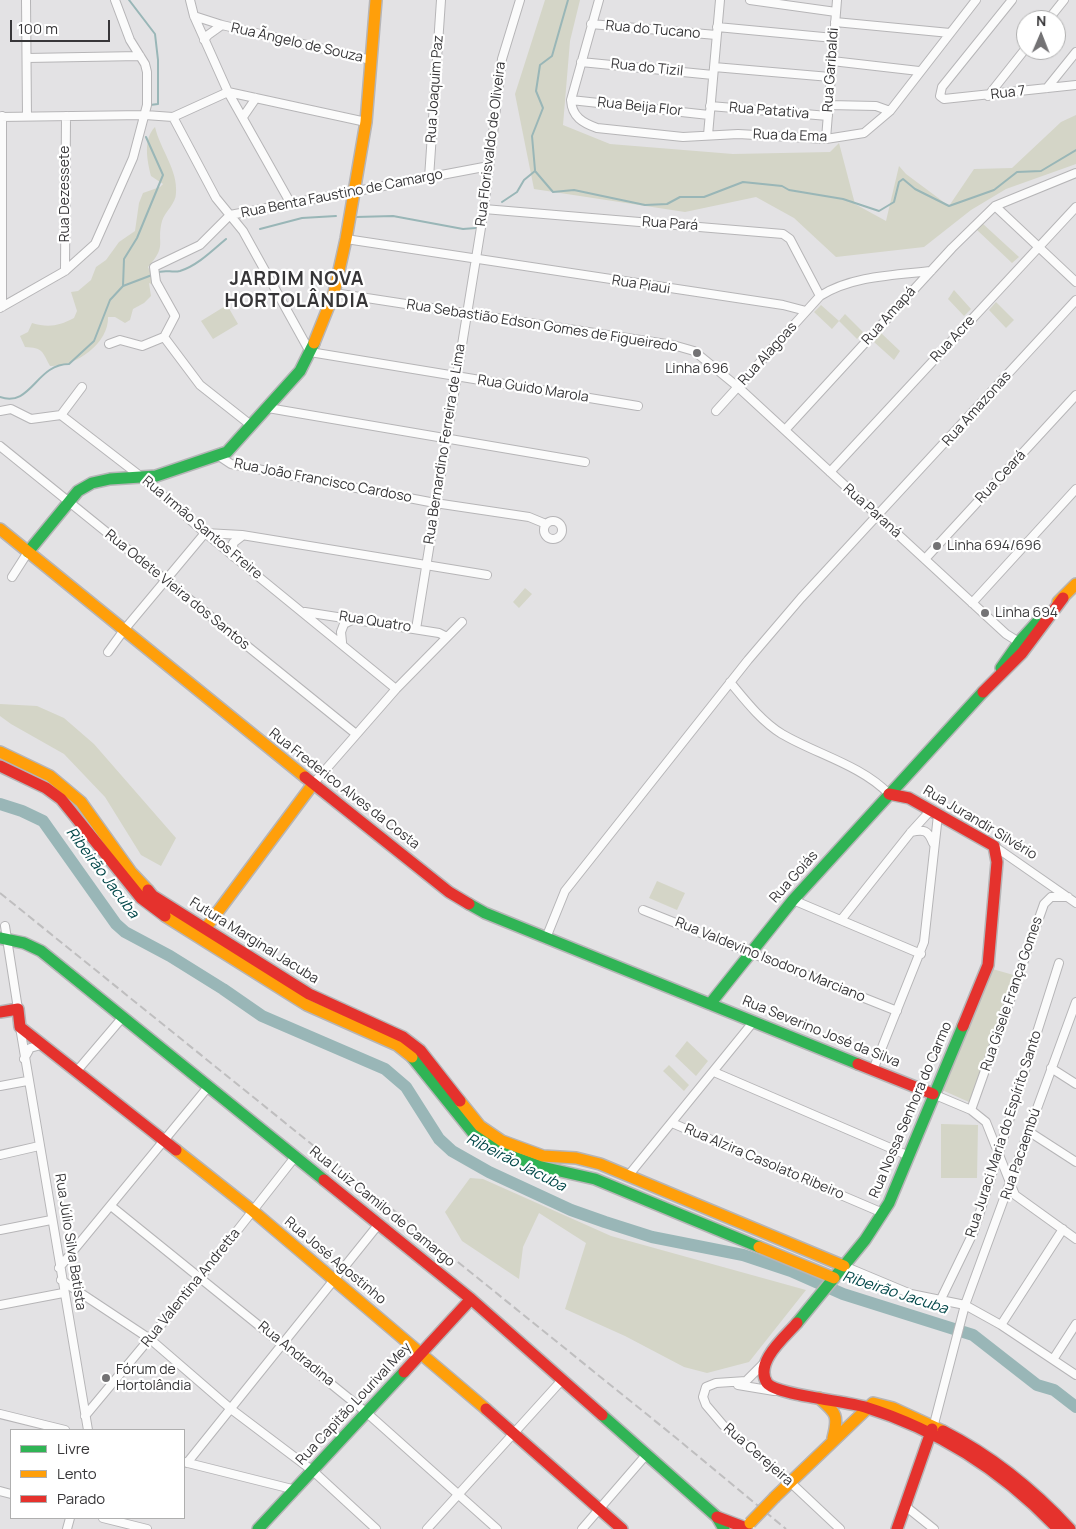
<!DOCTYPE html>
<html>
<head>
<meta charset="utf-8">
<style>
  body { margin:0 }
  #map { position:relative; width:1076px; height:1529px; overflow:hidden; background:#e3e2e4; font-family:Manrope,sans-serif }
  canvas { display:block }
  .legend { position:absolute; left:10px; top:1429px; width:175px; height:90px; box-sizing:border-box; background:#fff; border:1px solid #afafaf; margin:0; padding:6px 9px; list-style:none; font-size:15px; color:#373638 }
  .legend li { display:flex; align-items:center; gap:10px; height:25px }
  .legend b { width:25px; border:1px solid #afafaf }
  .north { position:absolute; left:1016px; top:10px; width:50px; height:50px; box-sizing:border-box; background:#fff; border:1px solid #afafaf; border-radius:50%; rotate:1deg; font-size:14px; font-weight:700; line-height:20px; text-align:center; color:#373638 }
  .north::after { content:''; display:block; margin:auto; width:18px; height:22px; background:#737274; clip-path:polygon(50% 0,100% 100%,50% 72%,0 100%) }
  .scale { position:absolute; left:10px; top:20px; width:100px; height:22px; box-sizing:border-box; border:2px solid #373638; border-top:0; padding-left:6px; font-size:15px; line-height:18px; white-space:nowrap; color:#373638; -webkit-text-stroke:4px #fff; paint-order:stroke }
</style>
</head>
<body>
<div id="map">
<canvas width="1076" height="1529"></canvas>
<ul class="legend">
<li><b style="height:6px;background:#30b455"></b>Livre</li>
<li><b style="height:6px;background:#ff9f0a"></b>Lento</li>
<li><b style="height:6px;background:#e5322d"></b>Parado</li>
</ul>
<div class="north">N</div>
<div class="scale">100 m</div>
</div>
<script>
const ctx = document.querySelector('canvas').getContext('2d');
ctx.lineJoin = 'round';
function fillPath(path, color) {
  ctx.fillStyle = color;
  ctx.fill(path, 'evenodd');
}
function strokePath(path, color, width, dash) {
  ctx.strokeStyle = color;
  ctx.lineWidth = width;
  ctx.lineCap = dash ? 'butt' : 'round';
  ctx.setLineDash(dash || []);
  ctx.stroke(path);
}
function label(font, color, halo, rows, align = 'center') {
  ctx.font = font + ' Manrope,sans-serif';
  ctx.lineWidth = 4.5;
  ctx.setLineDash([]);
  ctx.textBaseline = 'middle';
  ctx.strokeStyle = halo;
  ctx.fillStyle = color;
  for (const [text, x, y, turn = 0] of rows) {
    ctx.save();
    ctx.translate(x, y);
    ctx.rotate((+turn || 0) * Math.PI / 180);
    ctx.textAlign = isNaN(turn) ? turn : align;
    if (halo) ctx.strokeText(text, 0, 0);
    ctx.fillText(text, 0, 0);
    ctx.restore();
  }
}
const green = new Path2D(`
  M545,0h35l-10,41 -7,84 47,19 123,10 97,-2 9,-9 16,61 31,17 13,-55 7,8 43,32 25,-37 38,-1 49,-46 15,-7v49l-70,25 -35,21 -47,37 -88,10 -42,-39 -38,-21 -71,15 -151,-23 -19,-95z
  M155,127c5,22 23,43 21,66 0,11 -11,18 -14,28 -6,23 6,24 -14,46l10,20 -9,-4 2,13 -7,7 -11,6 -3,11 -5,3 -10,-6h-7c1,26 -32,50 -58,49 -8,-15 -7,-18 -25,-19l-5,-11 8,-4 4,-9c16,5 27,3 42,-5l3,-7 -6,-19 7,-1 13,-11 5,-13 10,-7 13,-18 16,-11 4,-28 4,-10 17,-6 3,-3 -12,-8c-4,-16 -8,-37 4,-49z
  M982,223l37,34 -7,6 -35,-33z
  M954,290l17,19 -7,7 -16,-17z
  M996,302l18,18 -8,8 -17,-18z
  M227,305l11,19 -25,15 -12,-18z
  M821,305l18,16 6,-7 18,18 -6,7 -18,-18 -7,8 -18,-17z
  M881,333l19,18 -6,9 -20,-18z
  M525,588l7,6 -13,14 -6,-6z
  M0,704l37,2 27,12 30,26 82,94 -15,28 -20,-11 -36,-58 -41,-43 -53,-30 -11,-8z
  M657,881l28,12 -8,17 -28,-12z
  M989,968l28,8 -48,126 -27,-12z
  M687,1041l21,20 -12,15 -21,-20z
  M669,1065l20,20 -5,6 -21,-20z
  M941,1124l37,1 -1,53h-36z
  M470,1178l13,1 128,57 195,54 -57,72 -42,11 -23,-6 -59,-31 -60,-27 21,-66 -47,-30 -16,34 -4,32 -57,-38 -17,-29z`);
const stream = new Path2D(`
  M129,0l26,34 3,26v44l-8,1
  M535,170l-3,-34 11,-28 -7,-17 4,-26 12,-9 16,-56
  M502,202l15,-10 7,-12 11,-9 18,21 21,-2 71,15 22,-1 13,-7h24l39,-15 39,4 7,4 54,9 36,12 15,-9 5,-20 4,-3 12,10 34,17 45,-16 23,-18 24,-1 35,-21
  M356,217l37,-1 70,13 13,-1
  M260,229l42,-11 34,-2
  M156,273c8,-4 16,0 24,-2 17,-5 33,-21 46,-32
  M123,286l1,-27 13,-21 26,-63 -17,-38
  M0,397c31,11 36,-33 69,-33l25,-23 16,-41 13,-14 29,-11`);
const river = new Path2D(`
  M0,804l22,7 21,10 73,103 9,8 45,24 53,33 39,27 123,53 21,18 33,52 13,12 37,21 82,38 34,12 47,15 91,18 48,16 52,23 130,41 64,50 17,5 22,17`);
const street = new Path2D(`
  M26,0l1,116
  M190,0l4,16 34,76 63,112
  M599,0l-28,100c1,17 12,23 26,28l86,9 55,-3 88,5 38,-6 26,-22 86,-111
  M750,0l86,12
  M1012,0l-70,87 -2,9 4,3 132,-14
  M194,16l28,9 149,35
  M1048,20l16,-20
  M835,22l115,11
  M591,24l125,11
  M717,27l117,11
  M204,40l4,-5 14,-10
  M27,58l113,-2
  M832,61l87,10
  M581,62l132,13
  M714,67l116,10
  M1047,88l29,-36
  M988,96l38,-48
  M571,100l138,15
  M829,105l47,1 14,5
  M710,106l118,10
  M0,117l145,-2 28,2 55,-25 138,30
  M173,117l43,81 27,33 67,121 328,54
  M243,117l13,-19
  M708,135l12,-135
  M826,139l11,-139
  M429,178l12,-178
  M995,206l81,76
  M484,209l299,25 7,5 30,57
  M346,239l437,66 23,6
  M65,271l1,-155
  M334,293l339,52 21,6 44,36 268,247 16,10
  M2,307v-191
  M0,308l65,-37 30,-27 38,-86 14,-53v-33l-2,-8 -15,-24 -15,-40
  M164,337l11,-21 -19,-34 -2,-15 46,-22 30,-30 259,-49
  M164,337l36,48 52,41
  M109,344l11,-4 22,6 22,-9
  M268,408l317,54
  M0,411l11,-2 20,10 30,-4 21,-28
  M716,411l104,-115c31,-20 74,-21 111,-25
  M61,415l83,64 61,54 191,156
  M785,430l167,-182 43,-42 81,-33
  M0,446l356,288
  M219,456l12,8 204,39 94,14 17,7
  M830,472l246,-265
  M544 530a9 9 0 1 1 18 0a9 9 0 1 1-18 0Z
  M234,557l-1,-14 9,-7
  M925,559l151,-164
  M12,577l16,-25
  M972,603l104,-114
  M305,612l134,21 6,3
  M416,629l68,-420 18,-150 18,-59
  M342,642l-1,-10 3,-8 10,-5
  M108,652l16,-22 81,-97 37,2 245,40
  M730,682c15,18 31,39 52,52 34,20 79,31 107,60
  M313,784l83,-95 66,-67
  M911,832c13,-3 17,-2 22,11
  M994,846l82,57
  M793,900l128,54
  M643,910l254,101
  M841,920l70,-88 20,-22
  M5,926l13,83
  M546,938l19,-47 183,-231 53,-62 275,-298
  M20,1027l68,403
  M24,1059l6,-11 11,-3
  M1051,1068l25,16
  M873,1070l51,-128 14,-127
  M76,1072l46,-54
  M714,1072l195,84
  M0,1086l27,-5
  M933,1094l38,16 15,12 29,73 61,44
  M971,1110l73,-206 7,-7h17
  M672,1123l211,90
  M1028,1131l48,31
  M0,1155l39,-9
  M628,1176l126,-155
  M111,1206l256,207 130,116
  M0,1230l51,-10
  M844,1266l67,28 54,11 36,20 75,50
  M59,1268l149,-181
  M61,1280l89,59 81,70 82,62 63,58
  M940,1301l34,-70 85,-268
  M0,1305l63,-12
  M1001,1325l62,-96
  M1054,1358l22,-34
  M765,1362l-19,19 -30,2 -10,4 -3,10 3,8 17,20 67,57 50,47
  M738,1385l36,6
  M0,1414l65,16
  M85,1416l115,-138 95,-121
  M934,1424l31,-119 111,-303
  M184,1462l112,28
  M187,1463l191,-238
  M0,1491l11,3
  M904,1505l30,24
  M103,1518l44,11
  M67,1529l3,-11
  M427,1529l135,-149
  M582,1529l64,-74`);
const fast = new Path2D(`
  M28,552l50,-61 14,-8 18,-4 46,-3 71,-24 73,-81 14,-28
  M1001,668l19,-27 19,-21
  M469,904l16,9 373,151
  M0,938l24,5 17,8 283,229
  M710,1004l83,-104 190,-208
  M412,1057l62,77 26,18 42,15 53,12 164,68
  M797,1323l68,-83 24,-37 74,-177
  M602,1415l115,102 7,12
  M258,1529l146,-157`);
const slow = new Path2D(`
  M314,343l20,-50 12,-54 20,-117 10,-122
  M0,529l305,248
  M1058,602l18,-18
  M0,752l50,24 31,26 50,70 17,18
  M165,916l142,89 90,40 15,12
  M202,933l111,-149
  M460,1101l20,25 22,15 41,15 33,2 24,6 244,102
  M176,1150l77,61 233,198
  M759,1247l75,31
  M819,1398c17,15 20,17 14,40
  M775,1497l98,-94 20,5 50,23`);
const jam = new Path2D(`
  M983,692l39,-39 41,-55
  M0,766l46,22 15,11 80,99 24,18
  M305,777l144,115 20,12
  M889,794l20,4 85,48 3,16 -9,103 -25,61
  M148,890l5,6 156,98 94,43 17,13 40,51
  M0,1012l18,-3 2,18 156,123
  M858,1064l75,30
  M324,1180l147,119 131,116
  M797,1323c-12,14 -43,39 -30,60 9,12 79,18 98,24 74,23 140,66 193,122
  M404,1372l67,-73
  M486,1409l136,120
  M943,1431c49,25 90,58 127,98
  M717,1517l29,11
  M897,1529l35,-100`);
const rail = new Path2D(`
  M0,893l675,544 111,92`);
const slowBridge = new Path2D(`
  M750,1523l25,-26`);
const markers = [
  [697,353,5,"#737274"],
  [937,546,5,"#737274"],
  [985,613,5,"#737274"],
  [106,1378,5,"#737274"]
];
const streetNames = [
  ["Rua do Tucano",653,30,5],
  ["Rua Ãngelo de Souza",297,43,13],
  ["Rua do Tizil",647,68,6],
  ["Rua Garibaldi",831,70,-86],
  ["Rua Joaquim Paz",435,89,-86],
  ["Rua 7",1008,93,-7],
  ["Rua Beija Flor",640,107,6],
  ["Rua Patativa",769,111,5],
  ["Rua da Ema",790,136,2],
  ["Rua Florisvaldo de Oliveira",491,144,-83],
  ["Rua Dezessete",65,194,-90],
  ["Rua Benta Faustino de Camargo",342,194,-11],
  ["Rua Pará",670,224,4],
  ["Rua Piaui",641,285,9],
  ["Rua Amapá",889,316,-48],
  ["Rua Sebastião Edson Gomes de Figueiredo",542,326,9],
  ["Rua Acre",953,339,-47],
  ["Rua Alagoas",768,354,-48],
  ["Rua Guido Marola",533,389,9],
  ["Rua Amazonas",977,409,-48],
  ["Rua Bernardino Ferreira de Lima",445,444,-81],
  ["Rua Ceará",1001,477,-47],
  ["Rua João Francisco Cardoso",323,481,11],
  ["Rua Paraná",872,511,42],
  ["Rua Irmão Santos Freire",202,528,40],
  ["Rua Odete Vieira dos Santos",177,590,39],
  ["Rua Quatro",375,622,9],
  ["Rua Frederico Alves da Costa",344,789,38],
  ["Rua Jurandir Silvério",980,823,31],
  ["Rua Goiás",794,877,-48],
  ["Futura Marginal Jacuba",254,941,32],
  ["Rua Valdevino Isodoro Marciano",770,960,22],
  ["Rua Gisele França Gomes",1012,994,-71],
  ["Rua Severino José da Silva",821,1032,22],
  ["Rua Nossa Senhora do Carmo",911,1110,-67],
  ["Rua Juraci Maria do Espírito Santo",1004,1134,-72],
  ["Rua Pacaembú",1021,1154,-71],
  ["Rua Alzira Casolato Ribeiro",764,1162,23],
  ["Rua Luiz Camilo de Camargo",382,1207,39],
  ["Rua Júlio Silva Batista",70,1242,81],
  ["Rua José Agostinho",335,1261,40],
  ["Rua Valentina Andretta",191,1288,-51],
  ["Rua Andradina",296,1354,39],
  ["Rua Capitão Lourival Mey",354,1404,-47],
  ["Rua Cerejeira",758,1455,41]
];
const poiNames = [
  ["Linha 696",697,369,"center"],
  ["Linha 694/696",947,546],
  ["Linha 694",995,613],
  ["Fórum de",116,1370],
  ["Hortolândia",116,1386]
];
const waterNames = [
  ["Ribeirão Jacuba",102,873,53],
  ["Ribeirão Jacuba",516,1163,27],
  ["Ribeirão Jacuba",895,1293,18]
];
const districtNames = [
  ["JARDIM NOVA",297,280],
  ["HORTOLÂNDIA",297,302]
];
fillPath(green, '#d4d5c7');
strokePath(stream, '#99b6b7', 2);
strokePath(river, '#99b6b7', 12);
strokePath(street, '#b6b5b7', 10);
strokePath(fast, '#b6b5b7', 14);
strokePath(slow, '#b6b5b7', 14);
strokePath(jam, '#b6b5b7', 14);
strokePath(street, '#fbfbfb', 8);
strokePath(fast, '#30b455', 11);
strokePath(slow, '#ff9f0a', 11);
strokePath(jam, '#e5322d', 11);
strokePath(rail, '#bfbebf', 2, [8, 4]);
strokePath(slowBridge, '#b6b5b7', 14, []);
strokePath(slowBridge, '#ff9f0a', 11);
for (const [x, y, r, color] of markers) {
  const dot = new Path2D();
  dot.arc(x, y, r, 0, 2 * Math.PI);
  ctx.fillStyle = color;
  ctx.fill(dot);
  strokePath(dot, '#fff', 2);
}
label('14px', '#373638', '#fff', streetNames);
label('14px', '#373638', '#fff', poiNames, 'left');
label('italic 15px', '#03484a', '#fff', waterNames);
ctx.letterSpacing = '1px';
label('bold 19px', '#373638', '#fff', districtNames);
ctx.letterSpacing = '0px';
</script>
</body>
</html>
